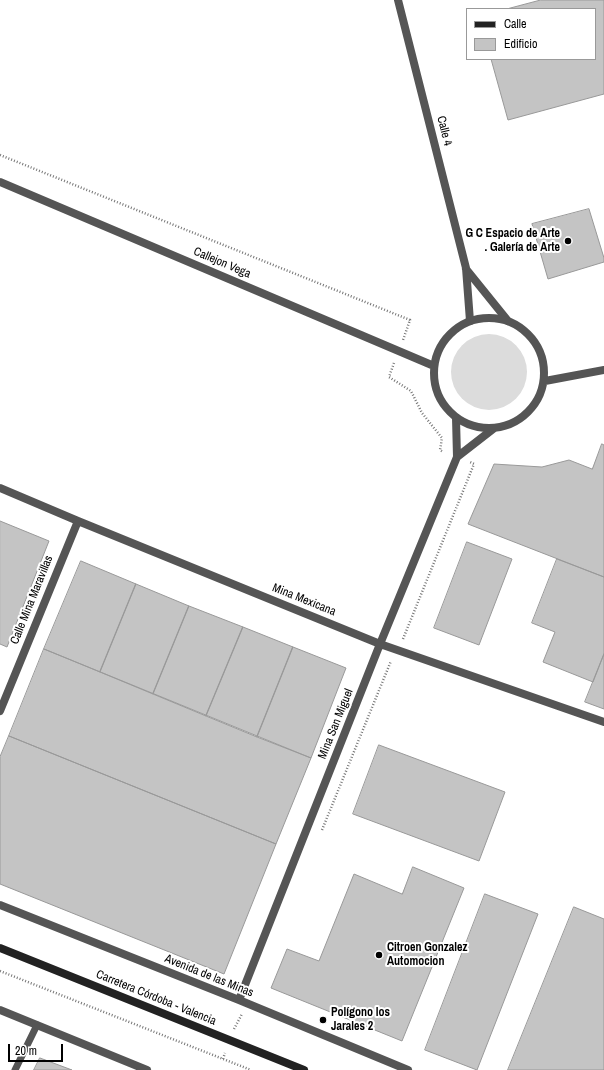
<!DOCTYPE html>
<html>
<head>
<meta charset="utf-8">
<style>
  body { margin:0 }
  #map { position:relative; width:604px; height:1070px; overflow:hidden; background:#fff; font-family:"Archivo Narrow",sans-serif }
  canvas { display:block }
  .legend { position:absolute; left:466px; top:8px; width:130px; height:52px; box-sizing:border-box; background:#fff; border:1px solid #999; margin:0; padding:5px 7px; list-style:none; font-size:12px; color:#000 }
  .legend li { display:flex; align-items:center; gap:8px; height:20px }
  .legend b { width:20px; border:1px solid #999 }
  .scale { position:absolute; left:8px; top:1044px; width:55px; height:18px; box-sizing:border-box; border:2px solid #000; border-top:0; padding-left:5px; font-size:12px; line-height:14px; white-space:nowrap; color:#000; -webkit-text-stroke:3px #fff; paint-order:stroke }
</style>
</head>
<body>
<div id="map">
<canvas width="604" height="1070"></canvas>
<ul class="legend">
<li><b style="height:5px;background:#222"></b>Calle</li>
<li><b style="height:11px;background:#c4c4c4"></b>Edificio</li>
</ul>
<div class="scale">20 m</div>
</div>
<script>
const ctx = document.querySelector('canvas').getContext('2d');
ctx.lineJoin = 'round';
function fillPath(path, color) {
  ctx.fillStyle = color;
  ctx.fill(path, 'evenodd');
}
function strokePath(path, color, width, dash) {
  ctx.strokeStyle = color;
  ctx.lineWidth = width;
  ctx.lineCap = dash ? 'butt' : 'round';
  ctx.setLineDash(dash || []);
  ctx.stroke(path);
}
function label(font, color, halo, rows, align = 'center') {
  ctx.font = font + ' "Archivo Narrow",sans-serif';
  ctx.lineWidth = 4;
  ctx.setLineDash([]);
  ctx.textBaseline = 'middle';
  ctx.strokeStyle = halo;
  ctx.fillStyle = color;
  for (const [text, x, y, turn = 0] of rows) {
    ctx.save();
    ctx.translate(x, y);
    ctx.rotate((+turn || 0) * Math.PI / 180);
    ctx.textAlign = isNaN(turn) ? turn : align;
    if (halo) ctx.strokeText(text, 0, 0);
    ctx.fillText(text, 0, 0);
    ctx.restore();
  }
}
const green = new Path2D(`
  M451 372a38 38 0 1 1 76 0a38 38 0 1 1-76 0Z`);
const building = new Path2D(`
  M541,0h63v94l-96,26 -17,-61h104v-50h-88z
  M589,209l15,49v4l-56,17 -16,-55z
  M602,444l2,1v132l-136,-53 26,-60 48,3 27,-7 23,9z
  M0,521l49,20 -42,106 -7,-3z
  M467,542l45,17 -33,86 -45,-17z
  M557,559l47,18v77l-11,28 -50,-20 12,-30 -23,-9z
  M81,561l55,23 -36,88 -56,-23z
  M136,584l53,22 -36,88 -53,-22z
  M189,606l54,21 -37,89 -53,-22z
  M243,627l50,20 -36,90 -51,-21z
  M293,647l53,21 -35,90 -54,-21z
  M44,649l267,109 -35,86 -267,-108z
  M604,654v55l-19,-7z
  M9,736l267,108 -52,130 -224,-90v-127z
  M379,745l126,47 -26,69 -126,-47z
  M413,867l51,21 -62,153 -131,-53 16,-39 32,12 35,-87 48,20z
  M485,894l53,20 -61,156 -52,-20z
  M574,907l30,12v151h-96z
  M40,1058l32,12h-38z`);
const path = new Path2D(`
  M0,155l410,165 -7,20
  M394,363l-5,14 22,14 11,22 20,25 -2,12 3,2
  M403,639l71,-175 -4,-2
  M322,830l69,-169
  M0,971l251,99
  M234,1029l8,-15
  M223,1059l2,-6`);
const service = new Path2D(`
  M15,1070l22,-45`);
const minor = new Path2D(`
  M398,0l68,268 4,53
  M466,269l42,52
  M457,457l36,-28
  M0,488l78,33 302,123 224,78
  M0,711l78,-190
  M0,905l239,95 169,70
  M239,1000l141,-356 77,-187 -1,-39
  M0,1010l147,60`);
const tertiary = new Path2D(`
  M0,182l434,184
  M434 373a55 55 0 1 1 110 0a55 55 0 1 1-110 0Z
  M545,381l59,-11`);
const secondary = new Path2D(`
  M0,948l304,122`);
const markers = [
  [568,241,4,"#000"],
  [379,955,4,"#000"],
  [323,1020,4,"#000"]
];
const streetNames = [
  ["Calle 4",444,131,76],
  ["Callejon Vega",222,263,23],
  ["Calle Mina Maravillas",32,600,-68],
  ["Mina Mexicana",304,600,22],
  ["Mina San Miguel",336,724,-68],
  ["Avenida de las Minas",209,976,22],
  ["Carretera Córdoba - Valencia",156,998,22]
];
const poiNames = [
  ["G C Espacio de Arte",560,234,"right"],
  [". Galería de Arte",560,248,"right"],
  ["Citroen Gonzalez",387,948],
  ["Automocion",387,962],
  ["Polígono los",331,1013],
  ["Jarales 2",331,1027]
];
fillPath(green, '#dcdcdc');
fillPath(building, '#c4c4c4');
strokePath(building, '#999', 1);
strokePath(path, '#777', 2.5, [1, 2]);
strokePath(service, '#555', 7);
strokePath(minor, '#555', 8);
strokePath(tertiary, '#555', 8);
strokePath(secondary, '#222', 8);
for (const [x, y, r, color] of markers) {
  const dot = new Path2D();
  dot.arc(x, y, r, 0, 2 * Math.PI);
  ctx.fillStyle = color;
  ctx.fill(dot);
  strokePath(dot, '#fff', 1.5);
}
label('12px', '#000', '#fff', streetNames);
label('bold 12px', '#000', '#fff', poiNames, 'left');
</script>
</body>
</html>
